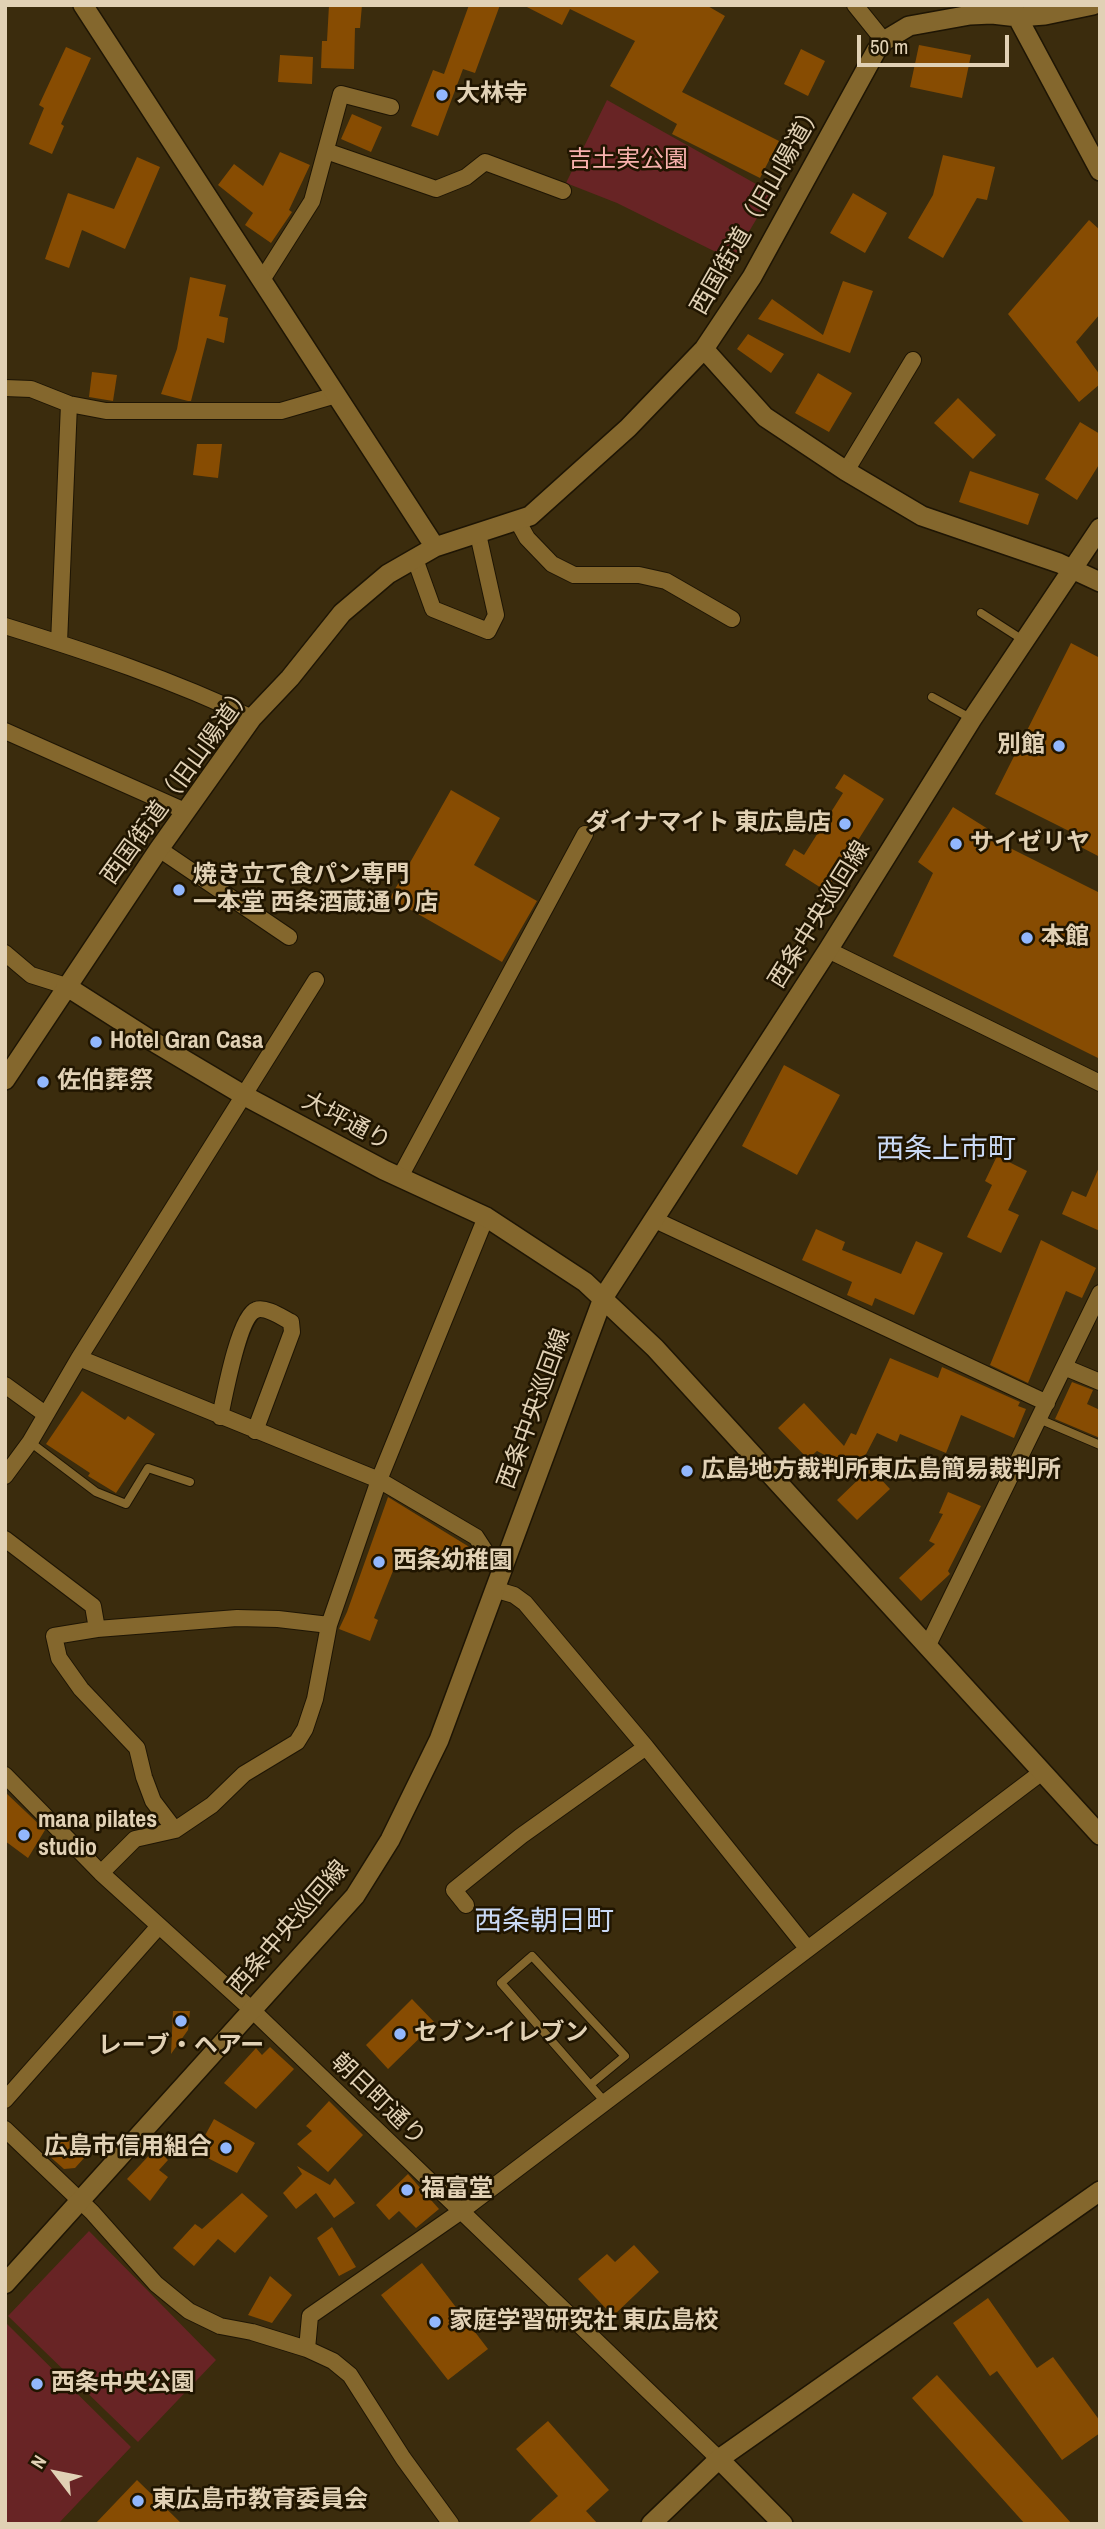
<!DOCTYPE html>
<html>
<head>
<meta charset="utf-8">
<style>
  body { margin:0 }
  #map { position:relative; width:1105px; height:2529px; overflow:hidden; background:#3b2c0d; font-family:"Archivo Narrow",sans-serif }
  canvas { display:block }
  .frame { position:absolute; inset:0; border:7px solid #e1d1b5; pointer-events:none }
  .north { position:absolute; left:21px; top:2438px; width:70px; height:70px; -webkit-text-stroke:5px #201500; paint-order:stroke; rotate:302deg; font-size:19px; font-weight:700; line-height:28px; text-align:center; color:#e1d1b5 }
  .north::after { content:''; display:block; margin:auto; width:24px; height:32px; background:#e1d1b5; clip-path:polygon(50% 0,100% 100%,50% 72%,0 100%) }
  .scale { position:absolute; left:857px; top:35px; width:152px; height:32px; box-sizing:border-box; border:4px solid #e1d1b5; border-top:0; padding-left:9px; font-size:21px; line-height:24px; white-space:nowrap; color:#e1d1b5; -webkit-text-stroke:5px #201500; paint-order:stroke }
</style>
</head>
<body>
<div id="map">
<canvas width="1105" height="2529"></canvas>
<div class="frame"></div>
<div class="north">N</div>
<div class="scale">50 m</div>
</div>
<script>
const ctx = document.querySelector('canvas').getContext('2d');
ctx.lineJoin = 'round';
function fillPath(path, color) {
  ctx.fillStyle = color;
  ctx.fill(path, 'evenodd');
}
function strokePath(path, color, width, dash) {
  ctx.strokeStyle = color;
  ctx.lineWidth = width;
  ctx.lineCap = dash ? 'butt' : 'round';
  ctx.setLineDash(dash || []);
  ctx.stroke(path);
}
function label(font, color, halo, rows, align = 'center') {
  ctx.font = font + ' "Archivo Narrow","Noto Sans JP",sans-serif';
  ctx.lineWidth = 5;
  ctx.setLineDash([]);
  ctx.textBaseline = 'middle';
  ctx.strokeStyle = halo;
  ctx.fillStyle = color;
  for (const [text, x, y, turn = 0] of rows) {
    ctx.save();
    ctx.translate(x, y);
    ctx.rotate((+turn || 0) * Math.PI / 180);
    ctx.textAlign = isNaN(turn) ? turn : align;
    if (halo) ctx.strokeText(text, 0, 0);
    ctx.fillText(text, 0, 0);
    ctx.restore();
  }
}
const green = new Path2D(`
  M607,100l165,93 -40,67 -115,-57 -51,-20z
  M89,2231l127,129 -78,82 -130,-126z
  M5,2322l126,125 -73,77h-53z`);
const building = new Path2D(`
  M329,5h33l-2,23h-5l-1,41 -33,-1 1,-27h5z
  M469,5h31l-25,68 -12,-4 -25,67 -27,-10 22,-56 11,4z
  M523,5h183l19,11 -43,76 97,49 -19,37 -88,-44 5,-10 -67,-38 25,-45 -65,-32 -8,16z
  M919,45l52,10 -9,43 -52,-11z
  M66,47l25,11 -30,66 3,2 -12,28 -23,-10 15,-36 -5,-3z
  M801,49l24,12 -17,35 -24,-12z
  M280,55l33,2 -1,27 -34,-2z
  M352,114l30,13 -11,25 -30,-13z
  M280,152l30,13 -21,45 3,2 -21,31 -26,-18 8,-12 -35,-28 16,-21 29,22z
  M943,155l52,12 -8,33 -10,-2 -34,60 -35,-20 25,-43z
  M137,157l23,10 -35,82 -43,-19 -13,38 -24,-9 23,-66 46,16z
  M853,193l34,20 -22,40 -35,-20z
  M1089,220l11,10v84l-24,28 24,33v9l-21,18 -71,-88z
  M190,277l36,8 -7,31 9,2 -4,25 -17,-5 -16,63h-3l-27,-7 16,-45z
  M843,281l30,10 -23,62 -92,-34 14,-20 51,36z
  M748,334l36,20 -13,19 -34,-24z
  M92,372l25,3 -4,26 -24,-4z
  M818,373l34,20 -23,39 -34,-19z
  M958,398l38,37 -23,24 -39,-36z
  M1080,422l20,12v29l-23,37 -32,-21z
  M197,444h25l-4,34 -25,-3z
  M970,471l69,23 -11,31 -69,-23z
  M1071,643l29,15v199l-23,-12 6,-7 -88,-44z
  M844,774l40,25 -58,92 -41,-26 9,-16 10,6 39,-62 -8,-5z
  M451,790l49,28 -26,47 63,36 -35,61 -112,-64z
  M953,807l35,22 -4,6 116,58v166l-207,-103 40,-83 -15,-11z
  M784,1065l56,30 -43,80 -55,-29z
  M997,1156l30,15 -19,39 11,5 -18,38 -34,-16 25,-52 -7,-4z
  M1100,1165v66l-38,-17 10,-23 14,6z
  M816,1229l29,13 -3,8 59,24 15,-33 27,12 -29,62 -39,-17 -3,8 -25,-11 5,-13 -50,-22z
  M1041,1240l55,28 -14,30 -16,-7 -38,92 -38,-18z
  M890,1358l48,20 4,-11 78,35 -2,4 8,3 -12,29 -53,-23 -15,38 -46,-19 -3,8 -20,-9 -14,27 27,29 -33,31 -20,-20 26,-25 -46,-24 -9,8 -30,-31 26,-25 40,43 7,-13 5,2z
  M1072,1382l21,8 -6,14 13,6v28l-45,-19z
  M82,1391l43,29 3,-4 27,18 -39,59 -28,-17 2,-3 -44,-29z
  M948,1492l33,14 -33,65 2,3 -29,27 -22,-23 36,-34 -6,-3 14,-27 -4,-1z
  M388,1497l83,51 -8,20 -44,-18 -4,7 -14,-6 -27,67 4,2 -8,21 -31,-12 8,-17z
  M5,1792l40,38 -17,28 -23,-17z
  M412,1999l23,24 -47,46 -22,-24z
  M173,2011h17l-2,19 -17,24z
  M270,2047l24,22 -38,40 -32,-26 32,-35 6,7z
  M329,2101l34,34 -35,37 -31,-28 15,-13 -6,-5z
  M214,2119l41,24 -18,30 -41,-21z
  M64,2134l21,23 -10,11 -11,1 -17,-15z
  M156,2148l12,12 -9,10 9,7 -18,24 -23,-22z
  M297,2166l33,19 5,-7 20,25 -21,15 -18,-25 -20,16 -13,-16 19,-19z
  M408,2174l31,35 -23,19 -17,-17 -10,9 -13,-15z
  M242,2193l26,23 -33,37 -17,-14 -24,27 -21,-18 22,-24 7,5z
  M332,2227l24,40 -17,9 -22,-38z
  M634,2245l25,27 -46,44 -35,-37 29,-25 8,8z
  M422,2263l66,86 -40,31 -67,-85z
  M270,2276l22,19 -20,28 -24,-8z
  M988,2298l49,70 16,-11 47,64v12l-38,27 -65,-89 -7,5 -37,-53z
  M937,2375l135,149h-47l-113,-126z
  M548,2421l61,69 -23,21 12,13h-71l31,-28 -42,-47z
  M137,2480l45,44h-87z`);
const service = new Path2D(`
  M981,613l42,27
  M932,697l40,22
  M1039,1419l61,26
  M30,1442l66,50 30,12 22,-36 42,14
  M590,2085l35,-29 -93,-100 -31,27 104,119`);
const minor = new Path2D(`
  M855,5l29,36
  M326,151l110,38 30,-12 19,-15 78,29
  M262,280l50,-79 29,-107 50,13
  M5,388l26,1 38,15 37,7h175l55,-16
  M846,471l67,-111
  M517,520l10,18 25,26 22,11h65l27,6 66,38
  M415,559l18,50 55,22 8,-16 -18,-81
  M5,626c84,26 168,54 247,92
  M59,643l10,-239
  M5,731l180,80
  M159,849l130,88
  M828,950l272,133
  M5,953l26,22 35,11
  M400,1177l185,-343
  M653,1219l394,184
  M79,1358l300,122 97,57 13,20 14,8
  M1064,1367l36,15
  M5,1385l40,29
  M220,1417c4,-19 19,-101 36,-107 9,-4 27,8 35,12l1,10 -37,99
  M5,1476l25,-34 49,-84 237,-378
  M5,1539l88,67 4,23 140,-11 41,1 51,6
  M494,1589l20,6 11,8 121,144 161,201
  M97,1629l-43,7 5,22 22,31 56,59 7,29 9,24 22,29
  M928,1645l172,-352
  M5,1775l96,98 150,136 468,450
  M101,1873l34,-34 40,-9 37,-25 32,-31 53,-32 8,-13 10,-30 14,-74 50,-145 107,-263
  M466,1905l-12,-15 67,-54 125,-89
  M5,2100l154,-174
  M5,2129l87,83 64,72 33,27 31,15 32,6 55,17 26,12 17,14 53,83 48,66
  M307,2349l3,-33 150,-104 582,-440`);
const tertiary = new Path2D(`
  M83,5l352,542
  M1013,9l87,162
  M704,349l61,68 81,54 76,45 137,47 41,19
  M66,986l83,53 96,57 139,74 102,47 99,65 70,66 445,487
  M5,1080l154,-231 93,-131 38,-40 52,-65 46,-39 47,-27 95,-31 98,-88 76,-79 48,-72 124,-226 8,-10 25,-15 61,-11 22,-1 26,3 27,-2 48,-10
  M5,2284l350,-388 35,-56 49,-100 164,-442 225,-348 144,-231 128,-191
  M719,2459l64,65
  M651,2524l68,-65 381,-268`);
const markers = [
  [442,95,7,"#92b7fd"],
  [1059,746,7,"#92b7fd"],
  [845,824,7,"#92b7fd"],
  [956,844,7,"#92b7fd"],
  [179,890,7,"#92b7fd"],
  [1027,938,7,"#92b7fd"],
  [96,1042,7,"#92b7fd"],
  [43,1082,7,"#92b7fd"],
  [687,1471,7,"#92b7fd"],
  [379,1562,7,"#92b7fd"],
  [24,1835,7,"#92b7fd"],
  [181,2021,7,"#92b7fd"],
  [400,2034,7,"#92b7fd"],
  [226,2148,7,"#92b7fd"],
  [407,2190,7,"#92b7fd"],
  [435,2322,7,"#92b7fd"],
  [37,2384,7,"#92b7fd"],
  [138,2501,7,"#92b7fd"]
];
const poiNames = [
  ["大林寺",456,95],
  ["別館",1045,746,"right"],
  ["ダイナマイト 東広島店",831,824,"right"],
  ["サイゼリヤ",970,844],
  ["焼き立て食パン専門",193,876],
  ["一本堂 西条酒蔵通り店",193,904],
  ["本館",1041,938],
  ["Hotel Gran Casa",110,1042],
  ["佐伯葬祭",57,1082],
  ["広島地方裁判所東広島簡易裁判所",701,1471],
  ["西条幼稚園",393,1562],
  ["mana pilates",38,1821],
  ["studio",38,1849],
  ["セブン-イレブン",414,2034],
  ["レーブ・ヘアー",181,2047,"center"],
  ["広島市信用組合",212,2148,"right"],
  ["福富堂",421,2190],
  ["家庭学習研究社 東広島校",449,2322],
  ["西条中央公園",51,2384],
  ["東広島市教育委員会",152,2501]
];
const parkNames = [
  ["吉土実公園",628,161]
];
const streetNames = [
  ["西国街道（旧山陽道）",758,209,-60],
  ["西国街道（旧山陽道）",178,785,-54],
  ["西条中央巡回線",820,915,-58],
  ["大坪通り",346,1122,28],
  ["西条中央巡回線",535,1409,-70],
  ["西条中央巡回線",289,1928,-49],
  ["朝日町通り",378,2100,44]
];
const quarterNames = [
  ["西条上市町",946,1150],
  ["西条朝日町",544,1922]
];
fillPath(green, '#682425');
fillPath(building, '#874c02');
strokePath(service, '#1e1504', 10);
strokePath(minor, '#1e1504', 18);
strokePath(tertiary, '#1e1504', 22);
strokePath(service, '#84672d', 8);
strokePath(minor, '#84672d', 16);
strokePath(tertiary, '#84672d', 19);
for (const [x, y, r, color] of markers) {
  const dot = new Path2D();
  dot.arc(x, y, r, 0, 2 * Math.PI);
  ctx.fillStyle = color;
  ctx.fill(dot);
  strokePath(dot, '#201500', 2.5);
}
label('bold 24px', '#e1d1b5', '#201500', poiNames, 'left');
label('24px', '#f8b1ad', '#201500', parkNames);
label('24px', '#e1d1b5', '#201500', streetNames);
label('28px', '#cad9f4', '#201500', quarterNames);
</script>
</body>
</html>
